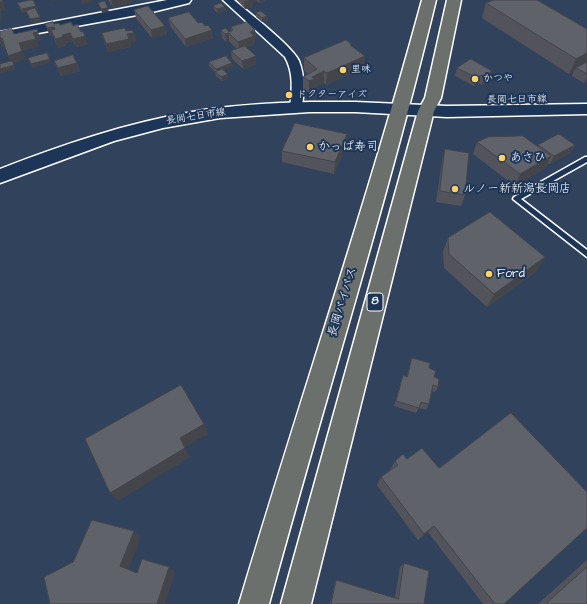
<!DOCTYPE html>
<html>
<head>
<meta charset="utf-8">
<style>
  body { margin:0 }
  canvas { display:block; background:#31425d }
</style>
</head>
<body>
<canvas width="587" height="604"></canvas>
<script>
const ctx = document.querySelector('canvas').getContext('2d');
ctx.lineJoin = 'round';
function strokePath(path, color, width, dash) {
  ctx.strokeStyle = color;
  ctx.lineWidth = width;
  ctx.lineCap = dash ? 'butt' : 'round';
  ctx.setLineDash(dash || []);
  ctx.stroke(path);
}
function fillPath(path, color) {
  ctx.fillStyle = color;
  ctx.fill(path, 'evenodd');
}
function label(font, color, halo, rows, align = 'center') {
  ctx.font = font + ' "Architects Daughter","Klee One",sans-serif';
  ctx.lineWidth = 4;
  ctx.setLineDash([]);
  ctx.textBaseline = 'middle';
  ctx.strokeStyle = halo;
  ctx.fillStyle = color;
  for (const [text, x, y, turn = 0] of rows) {
    ctx.save();
    ctx.translate(x, y);
    ctx.rotate((+turn || 0) * Math.PI / 180);
    ctx.textAlign = isNaN(turn) ? turn : align;
    if (halo) ctx.strokeText(text, 0, 0);
    ctx.fillText(text, 0, 0);
    ctx.restore();
  }
}
const lane = new Path2D(`
  M585,157h2v5l-66,37 66,51v7l-74,-58 1,-2z`);
const street = new Path2D(`
  M223,0h11c15,13 58,46 65,61 6,15 5,31 3,46l-2,3h-8l-2,-3c2,-17 4,-34 -5,-50z`);
const secondary = new Path2D(`
  M167,0h24l-2,3 -41,10 -148,27v-8z
  M310,102h45l92,4 140,-2v10l-140,3 -92,-5h-45l-90,6 -57,10 -49,13 -114,42v-14c62,-24 126,-46 192,-57 39,-7 78,-9 118,-10z`);
const highway = new Path2D(`
  M422,0h14c-49,203 -112,402 -167,604h-30c60,-202 128,-401 183,-604z
  M447,0h14l-20,98 -7,13 -123,493h-30l137,-493 7,-13z`);
const wall = new Path2D(`
  M108,0h24v2l-19,5z
  M237,0h29v1l-7,2 -2,-2 -5,2 1,4 -8,2z
  M17,3l19,3 2,4h-2l5,11 -9,2 -5,-11 -4,1 -4,-6z
  M486,3l101,26v53l-3,1 -12,-7 2,-5 -5,3 -87,-56z
  M213,6l12,1 1,4 -8,2 -4,-3z
  M134,10l31,16 2,8 -15,4 -16,-20z
  M256,13l12,7 -6,2 -6,-5z
  M168,18l30,5 7,3 8,12 -27,9 -16,-21z
  M45,24h9l6,1 13,1 8,6 7,12 -12,3 -3,-6 -8,2 1,3 -8,2 -5,-12h-3z
  M231,27l24,3 1,8h-1v6l-9,3 10,17 -13,5 -11,-10 -1,-8 6,-2 -8,-8 -3,1 -4,-4 -1,-8 8,2 2,-1z
  M126,31l8,2 2,8 -6,1 1,5 -23,5 -4,-11 -2,-8z
  M352,46l12,22 -38,17 -2,-2 -9,4 -1,4 -5,2 -6,-5v-11l5,-3 -4,-4v-12z
  M471,59l19,21 -8,5 -3,-2 -5,3 -19,-10 2,-8z
  M54,61l23,2 3,8 -19,5z
  M209,62l23,1 1,4 -10,3 5,9 -6,2 -6,-5 -1,-4 -6,-6z
  M347,134l-1,12 -12,28 -52,-12v-11z
  M477,142l61,5v-2h37l-5,8 -20,11 -2,-1 -3,5 -30,18 -42,-32z
  M445,149l20,46 -4,11 -25,-4 6,-41z
  M448,238l89,33 -50,36 -43,-39 -1,-16z
  M412,358l17,10 5,9 4,10 -3,5 -3,-1 -3,13 -3,6 -7,-2 -3,5 -22,-7 9,-31 4,1z
  M395,461l109,143h-21l-55,-72 -10,8 -41,-55 4,-8 9,-7z
  M587,560v44h-49z
  M404,563l20,41h-94l5,-21 1,-3 59,18 5,-31z`);
const shadedWall = new Path2D(`
  M3,0l3,10 -5,1 1,8 -2,1v-18z
  M51,0h8l-8,1z
  M81,0h11l1,2 -11,2z
  M111,0h21v2l-19,5z
  M249,0h8v1l-5,2 1,4 -8,2 -1,-8z
  M259,0h7v1l-7,2z
  M36,6l2,4 -15,3 -1,-4z
  M225,7l1,4 -8,2 -1,-4z
  M108,8l1,4 -7,1 -1,-4z
  M267,16l1,4 -6,2v-4z
  M40,17l1,4 -9,2 -2,-4z
  M165,26l2,8 -15,4 -1,-8z
  M54,27l3,8 -7,1 -3,-8z
  M212,30l1,8 -27,9 -1,-8z
  M255,30l1,8h-1v6l-16,6 -1,-8 12,-10z
  M38,32l3,8 -4,1 2,6 -17,4 4,8 -14,5 -4,-8 11,-13 14,-10z
  M70,33l3,8 -8,2 1,3 -8,2 -3,-9 7,-4z
  M134,33l2,8 -6,1 1,5 -23,5 -2,-8 21,-10z
  M229,33v8l-3,1 -1,-8z
  M85,36l3,8 -12,3 -3,-8z
  M0,38h2l3,8 -3,1 -2,-5z
  M587,53v12l-11,3 -2,3 -5,3 7,-15z
  M256,56v8l-13,5 -1,-8z
  M365,56l-1,12 -38,17 1,-12z
  M50,59l1,4 -19,5 -1,-4z
  M77,63l3,8 -19,5 -3,-8z
  M232,63l1,4 -17,6v-4z
  M14,65l2,4 -16,5v-5z
  M324,71v12l-9,4 -1,4 -5,2v-12l3,-4z
  M492,71l-2,9 -8,5 2,-8z
  M228,74v5l-6,2 -1,-4z
  M481,75l-2,8 -5,3 3,-8z
  M587,77v5l-3,1z
  M347,134l-1,12 -12,28 1,-12z
  M575,145l-5,8 -20,11 4,-8z
  M551,156l-6,12 -30,18 5,-12z
  M545,257l-8,14 -50,36 7,-13z
  M204,424l4,10 -24,14 -4,-10z
  M185,448l5,9 -72,44 -8,-8z
  M434,526l-6,6 -10,8 6,-6z
  M134,531l7,6 -13,34 -8,-5z
  M169,567l6,5 -10,32h-8z`);
const building = new Path2D(`
  M0,0h2l1,2h-3z
  M30,0h3l3,6 -14,3 -5,-6z
  M494,0h43l50,29v24l-11,6 -90,-56z
  M105,1l3,7 -7,1 -3,-6z
  M221,3l4,4 -8,2 -4,-3z
  M148,6l17,20 -14,4 -17,-20z
  M35,8l5,9 -10,2 -4,-8z
  M261,11l6,5 -5,2 -6,-5z
  M189,12l9,11 4,-1 3,4 3,-1 4,5 -27,9 -17,-21z
  M53,22l1,2 5,-1 1,2 11,-3 2,4 4,-2 4,8 2,-1 2,5 -12,3 -3,-6 -8,2 1,2 -8,2 -4,-9 4,-1 -1,-2 -7,1 -2,-4z
  M247,22l8,8 -5,2 4,4 -16,6 -9,-9 -4,1 -4,-4 5,-2 3,4 4,-2 -2,-3z
  M125,28l1,3 6,-1 2,3 -7,1 2,5 -23,5 -4,-11z
  M12,29l2,5 23,-5 1,3 -5,1 3,6 -17,4 3,8 -14,5 -6,-18h-2v-6z
  M346,40l6,4 -2,1 15,11 -38,17 -3,-2 -12,6 3,2 -6,2 -6,-4 14,-8 -13,-11z
  M245,46l11,10 -14,5 -11,-10z
  M47,53l3,6 -19,5 -3,-6z
  M73,55l4,8 -19,5 -4,-7z
  M226,56l6,7 -16,6 -7,-7z
  M471,59l21,12 -8,6 -3,-2 -4,3 -20,-10z
  M12,61l2,4 -14,4v-5z
  M587,62v12l-11,-6z
  M222,69l6,5 -7,3 -6,-5z
  M295,123l52,11 -12,28 -53,-11z
  M559,134l16,11 -21,11 -16,-11z
  M523,136l28,20 -31,18 -43,-32 11,-5z
  M445,149l24,4 -4,42 -25,-4z
  M490,212l55,45 -51,37 -45,-40 -1,-16z
  M412,358l18,5 -1,5 7,3 -2,6 5,2 -1,8 -5,-2 -4,19 -8,-2 -2,6 -23,-7 7,-26 4,2z
  M181,385l23,39 -24,14 5,10 -75,45 -25,-54z
  M511,413l76,79v36l-83,76h-9l-61,-78 -10,8 -43,-57 17,-12 -3,-4 8,-7 4,5 15,-11 17,20z
  M92,520l42,11 -14,35 17,7 5,-14 27,8 -12,37h-107l-6,-27 29,-15z
  M404,563l25,8 -5,33h-93l5,-24 62,19z
  M587,567v37h-41z`);
const markers = [
  [343,70,4,"#ffd166"],
  [475,79,4,"#ffd166"],
  [289,95,4,"#ffd166"],
  [310,147,4,"#ffd166"],
  [502,158,4,"#ffd166"],
  [455,189,4,"#ffd166"],
  [489,274,4,"#ffd166"]
];
const farPoinames = [
  ["里味",351,70],
  ["かつや",483,79],
  ["ドクターアイズ",297,95]
];
const farStreetnames = [
  ["長岡七日市線",517,100,-1],
  ["長岡七日市線",196,117,-9]
];
const shields = [
  [375,302,16]
];
const shieldNames = [
  ["8",375,302]
];
const poiNames = [
  ["かっぱ寿司",318,147],
  ["あさひ",510,158],
  ["ルノー新新潟長岡店",463,189],
  ["Ford",497,274]
];
const streetNames = [
  ["長岡バイパス",343,302,-73]
];
strokePath(lane, '#fff', 3);
strokePath(street, '#fff', 3);
strokePath(secondary, '#fff', 3);
strokePath(highway, '#fff', 3);
fillPath(lane, '#1d3557');
fillPath(street, '#1d3557');
fillPath(secondary, '#1d3557');
fillPath(highway, '#6b706d');
fillPath(wall, '#53545b');
fillPath(shadedWall, '#43454a');
fillPath(building, '#60626a');
strokePath(building, '#43454a', 1);
for (const [x, y, r, color] of markers) {
  const dot = new Path2D();
  dot.arc(x, y, r, 0, 2 * Math.PI);
  ctx.fillStyle = color;
  ctx.fill(dot);
  strokePath(dot, '#1d3557', 1.5);
}
label('10px', '#fff', '#1d3557', farPoinames, 'left');
label('10px', '#fff', '#1d3557', farStreetnames);
for (const [x, y, w] of shields) {
  const box = new Path2D();
  box.roundRect(x - w / 2, y - 9, w, 18, 3);
  ctx.fillStyle = '#1d3557';
  ctx.fill(box);
  strokePath(box, '#fff', 1);
}
label('bold 11px', '#fff', null, shieldNames);
label('12px', '#fff', '#1d3557', poiNames, 'left');
label('12px', '#fff', '#1d3557', streetNames);
</script>
</body>
</html>
